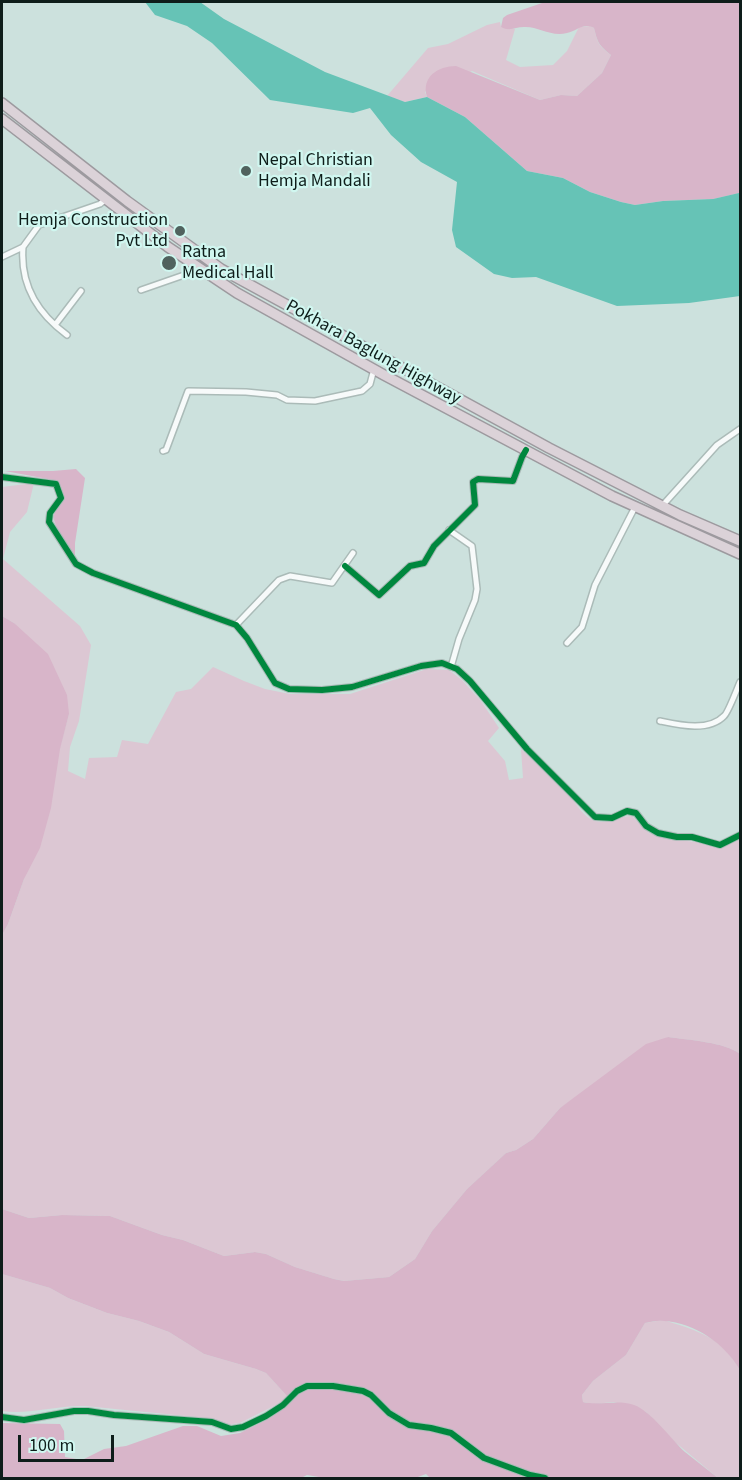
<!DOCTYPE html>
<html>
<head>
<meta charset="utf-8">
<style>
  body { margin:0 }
  #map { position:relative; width:742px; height:1480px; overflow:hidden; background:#cce1dd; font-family:"Source Sans 3",sans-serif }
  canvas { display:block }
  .frame { position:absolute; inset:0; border:3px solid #0e1d1a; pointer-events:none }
  .scale { position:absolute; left:18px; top:1435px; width:96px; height:27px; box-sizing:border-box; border:3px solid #0e1d1a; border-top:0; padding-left:8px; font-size:18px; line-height:21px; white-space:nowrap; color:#0e1d1a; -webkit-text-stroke:4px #d0f7f0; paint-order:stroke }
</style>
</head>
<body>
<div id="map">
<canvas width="742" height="1480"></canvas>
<div class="frame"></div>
<div class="scale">100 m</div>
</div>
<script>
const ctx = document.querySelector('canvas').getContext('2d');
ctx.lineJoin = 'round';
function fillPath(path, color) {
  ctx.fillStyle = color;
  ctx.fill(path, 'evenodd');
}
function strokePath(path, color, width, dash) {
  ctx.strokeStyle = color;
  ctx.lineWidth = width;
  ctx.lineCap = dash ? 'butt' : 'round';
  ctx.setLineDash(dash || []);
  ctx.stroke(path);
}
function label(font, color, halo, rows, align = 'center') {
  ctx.font = font + ' "Source Sans 3",sans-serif';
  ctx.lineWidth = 4.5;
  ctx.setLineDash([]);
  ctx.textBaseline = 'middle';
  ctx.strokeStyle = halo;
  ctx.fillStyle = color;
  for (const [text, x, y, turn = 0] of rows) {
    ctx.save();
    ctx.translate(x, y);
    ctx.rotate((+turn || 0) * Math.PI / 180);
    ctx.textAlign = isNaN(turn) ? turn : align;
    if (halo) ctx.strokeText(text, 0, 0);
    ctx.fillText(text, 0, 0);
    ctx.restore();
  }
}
const green = new Path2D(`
  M500,22l1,5 14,2 -9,31 14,7 33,-2 14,-14 12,-24 11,-1 4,2c4,16 4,17 17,27l-9,18 -25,23 -16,-1 -21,5 -68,-29 -47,21 2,5 -22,5 -18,-6 41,-48 20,-4 39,-19z
  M34,483l-7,29 -17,20 -7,27 77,67 11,19 -12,76 -9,26 -2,24 17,8 4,-21 28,-1 5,-17 26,4 28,-52 15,-3 22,-22 31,14 21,8 25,5h60l77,-25 22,1 13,10 19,21 18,27 -11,13 17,20 4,19 14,-2 -2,-29c15,15 35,29 48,46 7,8 15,23 26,26 13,3 24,-5 37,-5l17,17 18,6 29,3 27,5 17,-8v215c-15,-12 -52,-14 -72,-17l-108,71 -27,31 -17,11 -10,3 -39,36 -35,42 -17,28 -26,18 -45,4 -10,-2 -39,-12 -29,-13 -11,-2 -31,4 -41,-16 -21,-5 -52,-19 -48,-1 -33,3 -27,-9v-274l6,-11 16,-45 45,-165 -55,-91 -12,-7v-129z
  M2,1274l48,14 18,10 39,15 32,8 30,11 35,22 52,15 10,4 21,23 -3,5 -44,22 -15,2 -19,-7 -121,-12c-28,-1 -56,9 -83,5z
  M663,1320c36,11 58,17 77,50v108h-22l-49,-41 -23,-25 -32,-10 -21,2 -10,-2 -1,-7 11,-14 33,-26 19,-32z`);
const forest = new Path2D(`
  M545,2h195v191l-27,6 -50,2 -28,4 -14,-3 -31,-10 -27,-14 -36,-7 -62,-54 -38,-20c-6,-20 11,-31 29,-31l84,34 21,-5 16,1 25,-23 9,-18c-12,-10 -13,-11 -17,-27 -11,-6 -17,3 -27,5 -17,4 -29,-7 -43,-6 -9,0 -14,5 -23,0l2,-9 4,-3z
  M76,469l9,9 -10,65v14c-6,-11 -16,-23 -20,-34 -7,-17 21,-26 -2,-43l-48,-9h48z
  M2,616l12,7 34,31 19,41 2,19 -9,35 -9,59 -11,40 -16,31 -16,45 -6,11z
  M668,1037c20,3 57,5 72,17v316c-15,-26 -45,-47 -76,-49 -6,-1 -13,1 -19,2l-19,32 -33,26 -11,14 1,7c17,4 34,-3 51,3 17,6 37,34 51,47 11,9 22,17 33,26h-288l-4,-4 -11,4h-90l-18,-3 -6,3h-299v-55l58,1 4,7 1,26 17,3 22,-11 22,-3 57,-20h14l24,10 19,-3 30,-15 12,-9 5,-13 -21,-23 -10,-4 -52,-15 -35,-22 -30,-11 -32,-8 -39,-15 -18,-10 -48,-14v-65l27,9 33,-3 48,1 52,19 21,5 41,16 31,-4 11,2 29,13 39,12 10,2 45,-4 26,-18 17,-28 35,-42 39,-36 10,-3 17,-11 27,-31 86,-64z`);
const water = new Path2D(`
  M145,2h55l24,17 101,53 80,30 22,-5 38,20 62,54 36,7 27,14 31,10 14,3 28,-4 50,-2 26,-6 1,103 -51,7 -72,3 -81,-29 -24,1 -18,-4 -38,-27 -4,-17 5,-48 -36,-20 -30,-27 -21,-27 -17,5 -83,-13 -58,-57 -25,-17 -32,-11z`);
const street = new Path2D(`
  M23,247c-3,38 14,66 44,88
  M2,257l21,-10 16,-22 61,-21 5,-4
  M141,290l46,-16 9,-7
  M55,325l26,-34
  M163,451l3,-1 22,-59 58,1 31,3 10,5 28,1 47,-10 8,-7 4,-15
  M2,477l54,7 5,14 -11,15 -1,9 27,42 17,9 143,52 11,13 28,45 14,6 33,1 30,-3 69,-21 21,-3 15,6 13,12 57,68 68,68 17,1 15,-7 9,2 10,13 12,7 19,4h15l28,8 20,-10
  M662,506l55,-61 23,-16
  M449,530l23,16 5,43 -2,11 -16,39 -8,28
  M345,566l34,29 31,-29 14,-3 10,-17 41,-41 -2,-23 5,-3 35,2 9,-24 4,-7
  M236,625l43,-45 11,-4 42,7 21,-30
  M567,643l15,-16 13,-42 40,-78
  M660,721c19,4 49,11 64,-5 4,-3 13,-27 16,-34
  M2,1417l22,3 50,-9h14l26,4 98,7 19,7 12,-2 23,-11 17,-11 14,-14 10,-5h26l30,5 8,4 18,18 20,12 22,3 20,5 33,25 46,17 15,3`);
const highway = new Path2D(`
  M2,103l125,98 94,68 328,179 131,67 60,26
  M2,119l166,128 69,46 147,82 228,121 128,58`);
const cycleway = new Path2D(`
  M2,477l54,7 5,14 -11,15 -1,9 27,42 17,9 143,52 11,13 28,45 14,6 33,1 30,-3 69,-21 21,-3 15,6 13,12 57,68 68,68 17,1 15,-7 9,2 10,13 12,7 19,4h15l28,8 20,-10
  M345,566l34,29 31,-29 14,-3 10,-17 41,-41 -2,-23 5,-3 35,2 9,-24 4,-7
  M2,1417l22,3 50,-9h14l26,4 98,7 19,7 12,-2 23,-11 17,-11 14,-14 10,-5h26l30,5 8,4 18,18 20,12 22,3 20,5 33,25 46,17 15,3`);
const markers = [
  [246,171,6,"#50625e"],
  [180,231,6,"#50625e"],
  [169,263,8,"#50625e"]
];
const poiNames = [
  ["Nepal Christian",258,161],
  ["Hemja Mandali",258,182],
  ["Hemja Construction",168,221,"right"],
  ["Pvt Ltd",168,242,"right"],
  ["Ratna",182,253],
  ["Medical Hall",182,274]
];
const streetNames = [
  ["Pokhara Baglung Highway",373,353,29]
];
fillPath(green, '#dcc7d3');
fillPath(forest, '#d8b5c9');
fillPath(water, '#66c3b6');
strokePath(street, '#abbbb8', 8);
strokePath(highway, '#9d9a9f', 12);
strokePath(street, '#f7fafa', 5);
strokePath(highway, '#dbd2d8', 9);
strokePath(cycleway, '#00873e', 6);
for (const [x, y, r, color] of markers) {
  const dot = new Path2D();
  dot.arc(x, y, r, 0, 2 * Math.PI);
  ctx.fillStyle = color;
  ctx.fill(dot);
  strokePath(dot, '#d0f7f0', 2);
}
label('18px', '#0e1d1a', '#d0f7f0', poiNames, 'left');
label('18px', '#0e1d1a', '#d0f7f0', streetNames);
</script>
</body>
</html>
